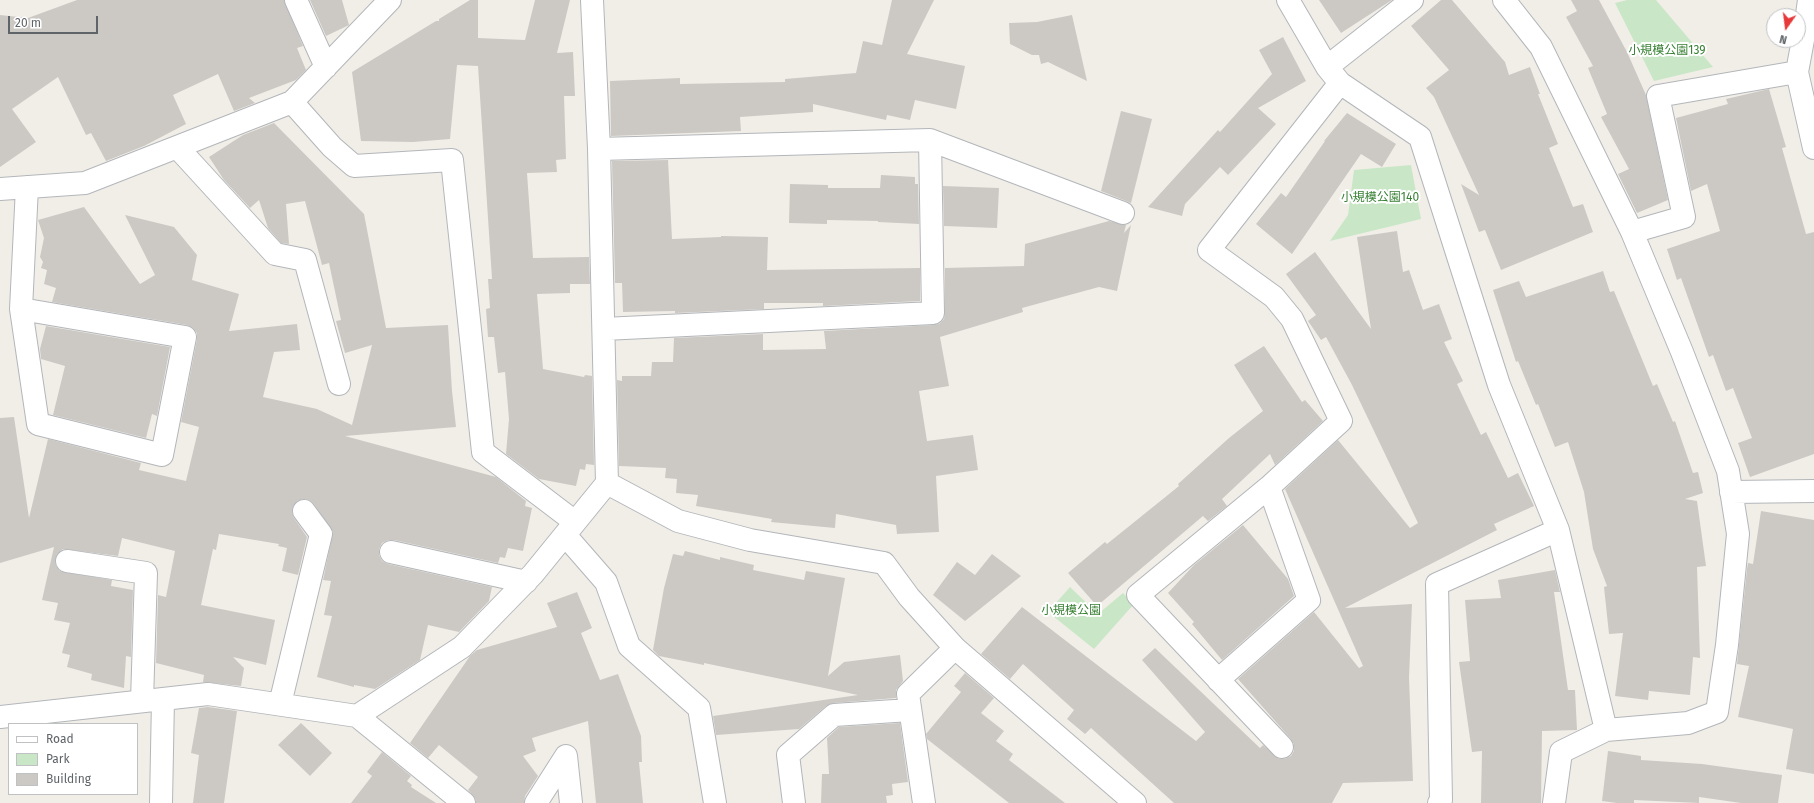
<!DOCTYPE html>
<html>
<head>
<meta charset="utf-8">
<style>
  body { margin:0 }
  #map { position:relative; width:1814px; height:803px; overflow:hidden; background:#f1eee8; font-family:"Fira Sans",sans-serif }
  canvas { display:block }
  .legend { position:absolute; left:8px; top:723px; width:130px; height:72px; box-sizing:border-box; background:#fff; border:1px solid #bfc1c3; margin:0; padding:5px 7px; list-style:none; font-size:12px; color:#5f6468 }
  .legend li { display:flex; align-items:center; gap:8px; height:20px }
  .legend b { width:20px; border:1px solid #bfc1c3 }
  .north { position:absolute; left:1766px; top:8px; width:40px; height:40px; box-sizing:border-box; background:#fff; border:1px solid #bfc1c3; border-radius:50%; rotate:194deg; font-size:11px; font-weight:700; line-height:16px; text-align:center; color:#5f6468 }
  .north::after { content:''; display:block; margin:auto; width:14px; height:18px; background:#e7383a; clip-path:polygon(50% 0,100% 100%,50% 72%,0 100%) }
  .scale { position:absolute; left:8px; top:16px; width:90px; height:18px; box-sizing:border-box; border:2px solid #5f6468; border-top:0; padding-left:5px; font-size:12px; line-height:14px; white-space:nowrap; color:#5f6468; -webkit-text-stroke:3px #fff; paint-order:stroke }
</style>
</head>
<body>
<div id="map">
<canvas width="1814" height="803"></canvas>
<ul class="legend">
<li><b style="height:5px;background:#fff"></b>Road</li>
<li><b style="height:11px;background:#c9e7c6"></b>Park</li>
<li><b style="height:11px;background:#ccc9c5"></b>Building</li>
</ul>
<div class="north">N</div>
<div class="scale">20 m</div>
</div>
<script>
const ctx = document.querySelector('canvas').getContext('2d');
ctx.lineJoin = 'round';
function fillPath(path, color) {
  ctx.fillStyle = color;
  ctx.fill(path, 'evenodd');
}
function strokePath(path, color, width, dash) {
  ctx.strokeStyle = color;
  ctx.lineWidth = width;
  ctx.lineCap = dash ? 'butt' : 'round';
  ctx.setLineDash(dash || []);
  ctx.stroke(path);
}
function label(font, color, halo, rows, align = 'center') {
  ctx.font = font + ' "Fira Sans","Noto Sans JP",sans-serif';
  ctx.lineWidth = 4;
  ctx.setLineDash([]);
  ctx.textBaseline = 'middle';
  ctx.strokeStyle = halo;
  ctx.fillStyle = color;
  for (const [text, x, y, turn = 0] of rows) {
    ctx.save();
    ctx.translate(x, y);
    ctx.rotate((+turn || 0) * Math.PI / 180);
    ctx.textAlign = isNaN(turn) ? turn : align;
    if (halo) ctx.strokeText(text, 0, 0);
    ctx.fillText(text, 0, 0);
    ctx.restore();
  }
}
const green = new Path2D(`
  M1627,0h29l57,67 -59,14 -39,-78z
  M1411,165l10,54 -91,22 18,-26 6,-45z
  M1070,587l28,27 25,-21 11,11 -40,45 -46,-37z`);
const building = new Path2D(`
  M77,0h207l19,46 -6,2 9,22 -10,10 -47,18 6,5 -21,8 -16,-37 -45,21 13,29 -42,22 -38,15 -15,-28 -5,2 -28,-58 -46,32 24,33 -36,25v-152l28,3z
  M310,0h32l7,25 -23,11z
  M470,0h8v38l47,2 10,-40h35l-13,53 16,-1 2,44h-11l2,63 -10,1 1,12 -30,1 6,85 56,-1 1,27h-20v9l-33,1 6,75 41,8 1,-2 7,1 2,89 -8,-1 -1,6 -5,-1 -4,17 -37,-7 -33,-25 3,-35 -4,-47 -7,1 -4,-36h-6l-2,-28 4,-1 -2,-29h4l-14,-213 -21,-1 -7,74 -37,3 -52,-1 -9,-69 84,-51h3v-2z
  M892,0h42l-27,54 58,12 -9,43 -41,-9 -5,20 -23,-5 -1,5 -73,-16v8l-73,5 1,14 -130,5 -1,-55 70,-3v6l105,-2v-3l71,-6 7,-32 19,4z
  M1319,0h73l-51,33z
  M1441,0h11l53,62 4,13 21,-8 10,27h-2l20,50 -9,4 24,59 10,-3 10,28 -92,38 -16,-40 -6,2 -18,-48 18,11 -45,-98 -8,-9 23,-18 -38,-44z
  M1571,0h28l28,52 19,43 22,105 -31,13 -19,-39 11,-5 -28,-52 6,-3 -19,-46 5,-2 -27,-49 11,-6z
  M1072,15l15,66 -39,-19 -7,2 -2,-9h-7l-22,-11 -1,-21 28,-1z
  M1283,37l23,44 -48,27 18,16 -48,51 -8,-8 -35,37 -3,12 -34,-9 70,-77 2,2 52,-58 -13,-24z
  M1769,89l17,58 -4,1 24,86 8,-2v222l-64,23 -12,-34 14,-5 -19,-50 -7,3 -13,-36 -4,2 -28,-79 -4,2 -10,-31 53,-18 -13,-47 -16,7 -15,-73 52,-14 -2,-5z
  M1121,111l31,8 -21,84 -30,-12z
  M1347,113l49,31 -14,23 -21,-13 -69,100 -36,-30 25,-31 5,4 39,-56h-1z
  M274,123l90,91 22,114 62,-3 4,66 4,36 -111,9 151,41 30,24 -1,5 7,2 -9,43 -15,-3 -3,10 -5,-1 -2,6 -104,-23h-6l-6,3 -3,6v6l3,6 6,3 104,23 -3,14 -30,31 -31,-7 -8,35 -45,29 -21,-4v2l-37,-10 15,-61 -8,-1 7,-34 -8,-1 10,-48 -19,-28 -5,-4 -6,-1 -6,2 -4,5 -1,6 2,6 13,19 -9,38 -16,-4 5,-23 -9,-2 1,-2 -60,-10 -3,16 -3,-1 -12,56 74,15 -9,45 -33,-8 11,11 -3,18 -38,-4 1,-7 -48,-12 2,-68 8,2 9,-46 -53,-13 -4,18 -55,-7 -6,5 -2,6 1,6 4,5 52,9 -1,6 22,4 -2,67 -5,-1 -2,32 -33,-8 1,-6 -25,-7 3,-12 -8,-2 8,-30 -16,-3 4,-17 -16,-3 12,-53 -54,16v-145l14,-1 15,101 19,-79 93,24 -2,7 47,11 13,-54 -18,-5 16,-83v-6l-4,-5 -6,-3 -135,-23 4,-14 -12,-4 3,-14 -6,-2 2,-6 -3,-5 4,-19 -6,-18 46,-13 56,77 15,-9 -30,-60 49,12 23,28 -5,25 47,14 -10,37 68,-7 3,26 -26,2 -11,45 54,12 35,16 20,-80 -27,8 -9,-32 5,-1 -12,-57 -7,2 -17,-64 -19,3 3,40 -8,-1 -13,-15 -9,-28 -9,8 -26,-28 -15,-23 34,-22z
  M668,160l4,79 49,-2v-1l47,1 -1,33 153,-2v33l-97,5v-3h-59v6l-89,4v-2l-52,1 -1,-29h-7l-3,-122z
  M881,175l34,2v7h3l1,40 -41,-2v-1l-51,-1v4l-38,-1 1,-39 38,1v3h52z
  M943,186l56,2 -2,40 -53,-2z
  M1109,221l17,4 -2,8 7,-8 -14,66 -18,-4 -77,21 1,4 -83,25 9,49 -30,5 8,50 46,-6 5,35 -42,6 3,56 -42,2 -1,-9 -60,-11 -1,14 -64,-6 1,-3 -76,-13 2,-11 -22,-2 1,-14 -12,-1 1,-10 -47,-2 -2,-86 5,1v-5h29l1,-14h21l1,-24 89,-4v16l63,-1 -2,-18 110,-6 5,-1 5,-5 1,-6v-45l79,-2 1,-22z
  M1397,231l6,41 6,-2 14,40 16,-6 13,35 -8,3 19,39 -6,3 24,51 5,-3 22,46 10,-5 16,33 -40,18 3,6 -152,78 67,-4 -3,74 4,103 -70,2 -11,20h-158l-83,-75 -6,6 -18,-15 7,-9 -51,-46 -13,15 -29,-25 41,-47 174,134 9,-9 -63,-72 13,-12 105,100 3,-3 16,14h6l6,-3 3,-5v-7l-3,-5 -53,-60 76,-67 45,56 4,-2 -78,-177 53,-49 72,88 8,-5 -66,-138 -26,-48 -5,3 -13,-19 8,-6 -30,-41 29,-22 56,77 -14,-92z
  M1603,271l7,21 4,-1 39,95 4,-2 16,38 2,-1 18,52 5,-1 5,21 -18,6 12,2 9,65 -9,1 3,91 -7,-1 -3,38 -41,-4 -1,9 -33,-4 8,-63 -14,1 -5,-47 3,-1 -14,-37 -9,-57 -16,-50 -13,5 -17,-43 -2,1 -18,-44 -2,1 -23,-72 26,-9 7,16z
  M46,326l124,21 -13,69 -5,-2 -6,24 -93,-23 12,-49 -24,-7 -1,-10z
  M1264,346l38,56 3,-2 18,21 -48,44 -5,-11 -48,45 5,7 -19,15 -5,-5 -106,90 -29,-33 37,-31 2,2 72,-58 -1,-2 51,-46 34,-27 -29,-46z
  M1761,511l53,9v254l-28,-5 7,-40 -55,-12 11,-51 -12,-2 10,-95 1,-6 5,1z
  M1243,525l45,54 6,17 -72,64 -30,-36 2,-2 -26,-29 26,-28z
  M685,551l35,9v-3l34,8 -1,5 51,10 2,-9 39,7 -17,98 16,-14 56,-7 3,26 -7,9v8l-63,5 -7,3 -27,23 -83,6 -3,-19 145,-21 -154,-32v2l-45,-9 -6,-6 11,-62 9,-34 10,2z
  M992,554l29,22 -56,45 -32,-26 24,-33 18,13z
  M1555,570l5,22h-6l14,98h7l2,40 -35,1 -1,72h-60l1,-52 -10,1 -13,-90 11,-1 -5,-61 36,-2 -3,-18z
  M577,592l15,36 -11,5 19,47 18,-6 23,62 1,26h-3l4,41h-47l-8,-82 -56,17 4,13 -13,5 15,20 -13,20 -1,7h-48l-1,-5 -7,-8 10,-13 -39,-32 -11,13 -18,-15 60,-87 7,-6 80,-23 -10,-24z
  M965,673l29,25 -13,15 23,18 -8,10 17,13 -4,6 56,43h-56l-82,-64 -1,-5 35,-42 -7,-6z
  M208,707l29,4 -13,92h-31l6,-48 -8,-2 8,-45z
  M301,723l31,30 -22,23 -32,-31z
  M900,723l8,59 -16,2 1,11 -7,1 1,7h-66l1,-29h7l-2,-36 12,-11z
  M1608,751l33,5v4l61,4 80,11 -4,28h-37l-42,-6v6l-65,-3v3h-17l-15,-2z
  M382,752l29,24 -4,5 5,4 -1,2 25,16h-85l21,-27 -5,-4z`);
const minor = new Path2D(`
  M296,0l30,67
  M1288,0l39,67 13,16 80,54 79,248 59,145 -121,54 4,216 -2,3
  M1504,0l37,47 91,185 50,120 46,119 10,63 -11,111 -10,67 -29,11 -82,7 -45,22 -7,51
  M1809,0l-4,29 -8,43 17,76
  M1327,67l85,-67
  M292,102l40,45 22,19 98,-6 31,292 92,70
  M177,147l98,107 30,6 34,124
  M599,149l331,-9 193,73
  M0,189l85,-6 207,-81 98,-102
  M1632,232l52,-15 -26,-121 139,-24
  M21,309l164,28 -23,118 -124,-31 -17,-115 6,-122
  M604,329l329,-16 -3,-173
  M607,483l71,38 72,19 134,23 25,34 46,51 180,155
  M1269,487l72,-66 -49,-102 -18,-22 -65,-47 131,-167
  M1731,492l83,-1
  M1558,530l48,200
  M565,535l41,47 23,64 70,62 16,95
  M391,552l135,30
  M67,561l79,12 -4,128
  M1218,680l91,-80 -40,-113 -131,108 144,152
  M280,704l41,-170 -17,-23
  M357,716l107,87
  M0,717l208,-23 149,22 105,-69 71,-73 74,-91 -8,-334 -7,-149
  M161,803l2,-104
  M536,803l30,-47 5,47
  M794,803l-6,-48 46,-40 76,-5
  M924,803l-16,-109 47,-46`);
const parkNames = [
  ["小規模公園139",1667,51],
  ["小規模公園140",1380,198],
  ["小規模公園",1071,611]
];
fillPath(green, '#c9e7c6');
fillPath(building, '#ccc9c5');
strokePath(minor, '#b3b6ba', 24);
strokePath(minor, '#fff', 22);
label('12px', '#398135', '#fff', parkNames);
</script>
</body>
</html>
